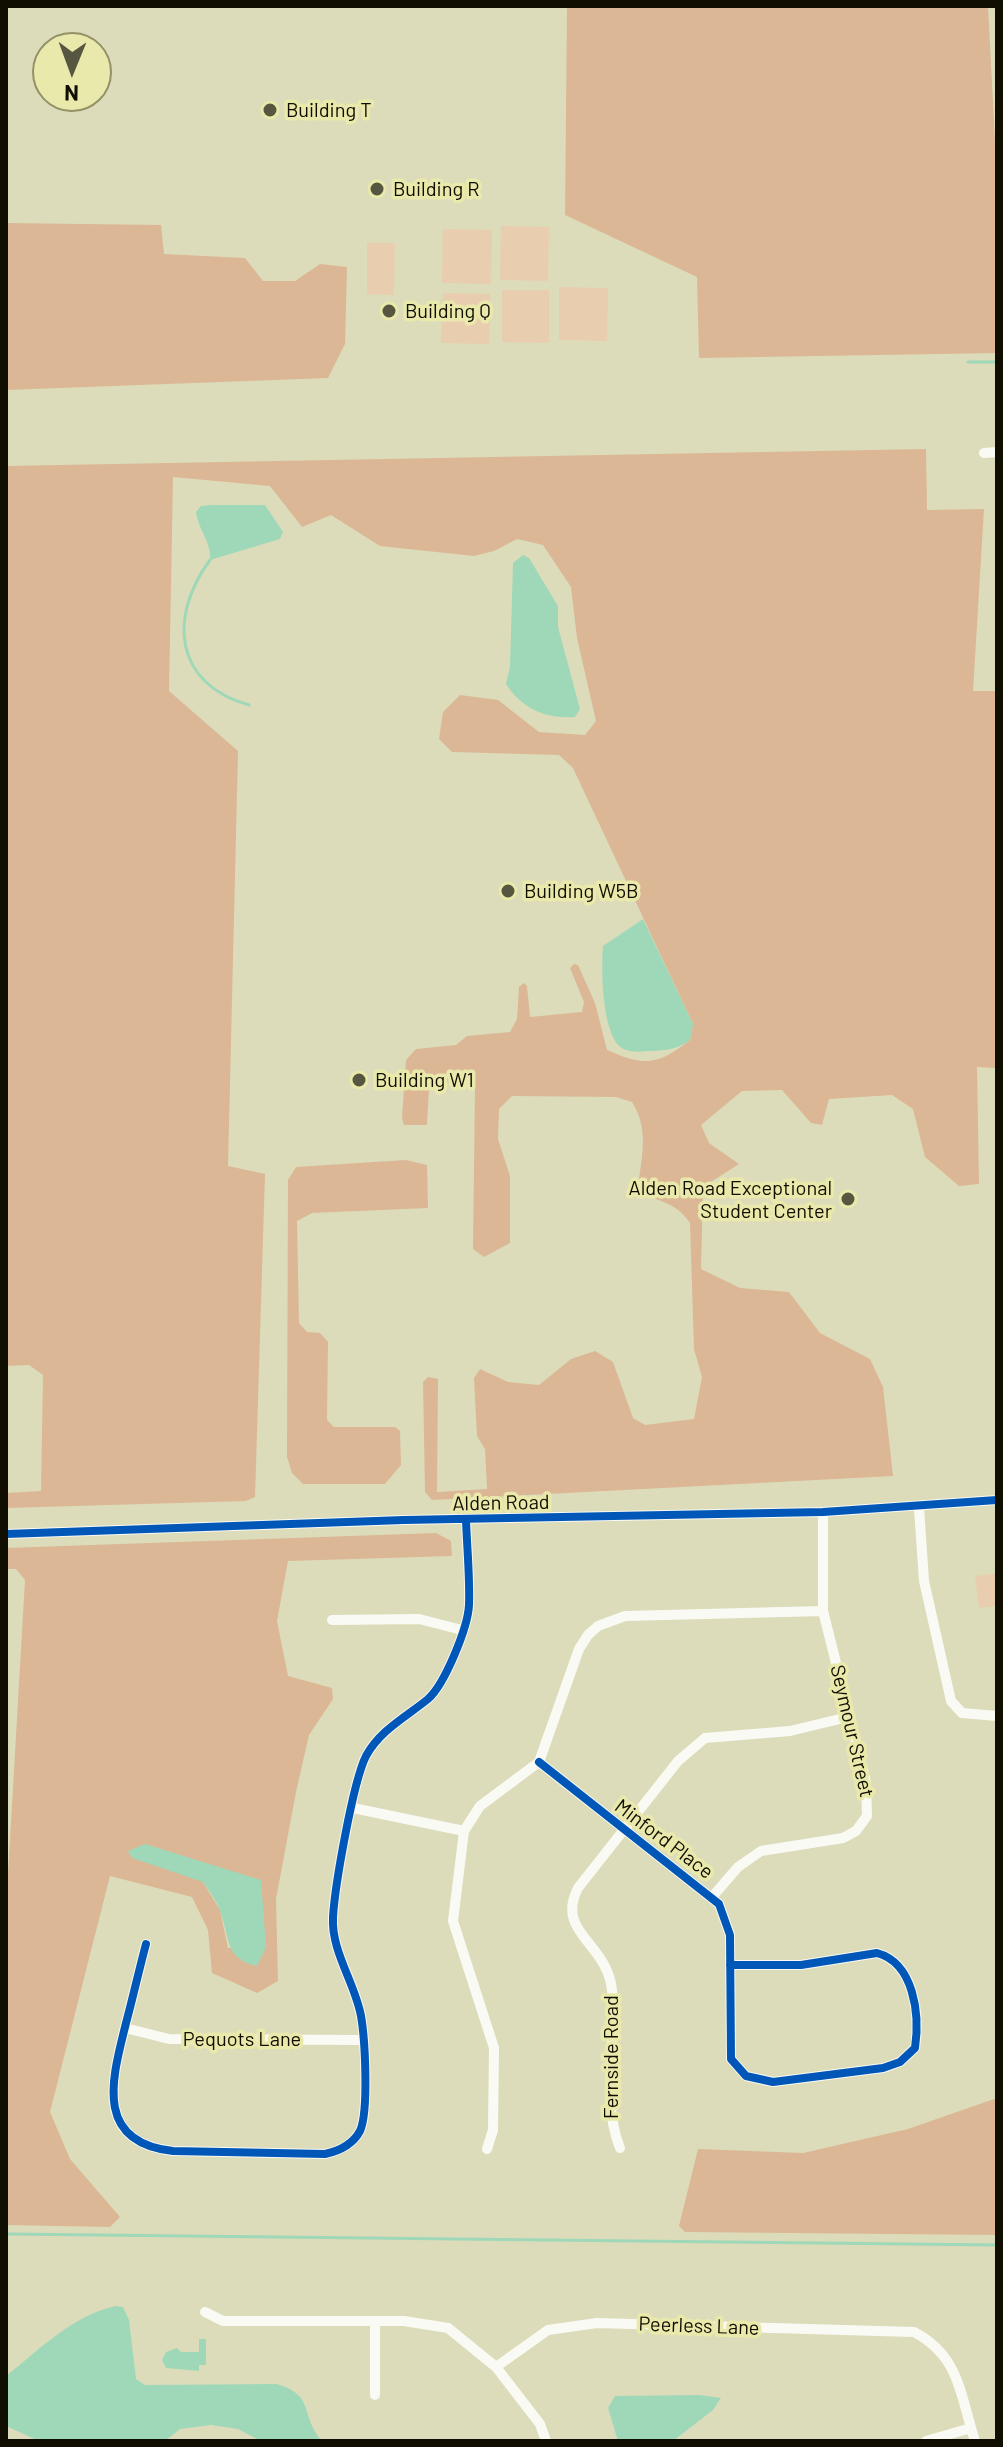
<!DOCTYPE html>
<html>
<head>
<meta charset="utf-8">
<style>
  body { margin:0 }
  #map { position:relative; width:1003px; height:2447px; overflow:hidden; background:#dcdcba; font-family:Barlow,sans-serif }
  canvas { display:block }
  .frame { position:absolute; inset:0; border:8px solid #100e00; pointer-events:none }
  .north { position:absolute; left:32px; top:32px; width:80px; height:80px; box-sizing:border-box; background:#eae9ac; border:2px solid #939167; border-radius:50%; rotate:181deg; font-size:22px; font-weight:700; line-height:32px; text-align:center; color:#100e00 }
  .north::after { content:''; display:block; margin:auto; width:28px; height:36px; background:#575641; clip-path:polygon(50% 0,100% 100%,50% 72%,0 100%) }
</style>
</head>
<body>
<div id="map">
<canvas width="1003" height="2447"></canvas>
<div class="frame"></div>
<div class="north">N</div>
</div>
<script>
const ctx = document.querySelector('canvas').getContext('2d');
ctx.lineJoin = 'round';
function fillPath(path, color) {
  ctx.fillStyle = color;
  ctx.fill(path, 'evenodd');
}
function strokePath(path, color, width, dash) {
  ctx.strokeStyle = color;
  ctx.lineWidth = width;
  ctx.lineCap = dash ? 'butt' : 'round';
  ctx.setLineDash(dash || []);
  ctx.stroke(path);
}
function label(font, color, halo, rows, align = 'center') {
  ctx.font = font + ' Barlow,sans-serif';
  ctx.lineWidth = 7;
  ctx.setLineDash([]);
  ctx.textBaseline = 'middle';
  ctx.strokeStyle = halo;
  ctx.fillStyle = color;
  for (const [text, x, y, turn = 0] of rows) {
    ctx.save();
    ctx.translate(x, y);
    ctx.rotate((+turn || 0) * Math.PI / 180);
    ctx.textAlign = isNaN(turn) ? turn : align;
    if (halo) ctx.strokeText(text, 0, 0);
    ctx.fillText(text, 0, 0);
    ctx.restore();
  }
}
const green = new Path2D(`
  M501,226l48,1 -1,54 -48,-1z
  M443,229l49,1 -1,54 -49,-1z
  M367,243h28l-1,52 -27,-1z
  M559,287l49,1 -1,53 -48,-1z
  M502,290h47v53l-47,-1z
  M443,293l47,1 -1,50 -48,-1z
  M997,1573v33l-18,2 -4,-32z`);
const forest = new Path2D(`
  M567,6h421l9,175v172l-298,5 -2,-81 -132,-62z
  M6,223l155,2 3,29 81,4 18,23h32l25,-17 27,3 -2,77 -17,34 -322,12z
  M926,449l1,61 57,-1 -11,182h24v377l-20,-1 2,117 -20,2 -34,-29 -12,-48 -21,-14 -63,4 -7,26 -11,-2 -29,-33 -40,1 -41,34 8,18 30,21 -36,23 -2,82 39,19 49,4 31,41 50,26 13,28 10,89 -461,24 -7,-8 -2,-110 5,-5 10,2 -1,113 50,-3 -2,-40 -8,-13 -3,-58 6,-9 28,13 31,3 32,-26 24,-8 18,11 20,56 12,7 49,-6 8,-42 -8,-28 -4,-126c-17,-26 -39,-19 -52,-37 4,-29 11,-58 -6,-84l-16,-5 -104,-1 -13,13 -1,30 12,37v67l-26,14 -11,-8 2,-162 -3,-4 -39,-1 -4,5 -2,38h-23l-2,-7 4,-58 10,-11 40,-4 11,-9 43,-4 7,-13 2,-32 5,-4 3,3 3,31 52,-5 2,-10 -14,-34 4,-4 4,1 17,38 12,47c38,17 51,15 83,-10l3,-16 -120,-256 -14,-13 -107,-3 -13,-13 4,-27 17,-17 38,5 41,32 46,3 11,-14 -19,-83 -6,-51 -28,-42 -26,-6 -23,12 -20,5 -94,-10 -49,-31 -29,12 -32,-41 -97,-9 -4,214 69,60 -10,415 37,8 -10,323 -9,4 -240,7v-15l35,-2 2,-116 -14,-10 -23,1v-900z
  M406,1160l21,5 1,43 -116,5 -15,8 2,102 8,9 13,1 8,9 -1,78 7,7h61l5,4 1,34 -16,19h-82l-11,-11 -5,-16 1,-277 8,-13z
  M436,1533l15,8 1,15 -164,5 -11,60 11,55 44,12 1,11 -24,36 -13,57 -20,107 2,82 -21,12 -45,-20 -4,-43 -16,-33 -82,-21 -60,236 20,47 50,58 -10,10 -104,-2v-316l19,-329 -9,-11h-10v-21zM203,1882l63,65 -38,1 -8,-38z
  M997,2098v137l-312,-3 -6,-6 19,-77 105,4 105,-24z`);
const water = new Path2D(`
  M212,505h53l18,27 -3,7 -70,21c2,-17 -12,-31 -14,-48l5,-6z
  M523,555l6,3 29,48v21l22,82 -5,8c-29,2 -53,-8 -69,-33l4,-17 3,-104z
  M643,919l50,105 -3,16c-11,9 -27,11 -42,11 -10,1 -22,2 -30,-6 -16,-19 -17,-76 -15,-99z
  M145,1844l116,36 5,67 -9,19c-33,-7 -27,-29 -37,-55 -3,-10 -11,-20 -17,-29l-71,-24 -4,-7z
  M116,2306l7,1 6,13 7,59 9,6 132,-1c39,12 22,30 45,57h-61l-23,-12 -27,-4 -31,4 -15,12h-126l-33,-15v-50c33,-26 67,-61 110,-70z
  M199,2339h7v26h-7v6l-33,-3 -4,-8 4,-8 11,-4 4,4h18z
  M700,2395l21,3 -8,12 -40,31h-55l-10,-33 7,-12z`);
const stream = new Path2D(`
  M968,362h29
  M210,560c-42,57 -36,124 39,145
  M6,2234l991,11`);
const minor = new Path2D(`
  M984,453l13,-1
  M919,1508l5,73 27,120 11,12 35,3
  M6,1534l398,-14 419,-8 174,-12
  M332,1620l87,-1 43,11
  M539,1762l180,142 11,31 1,124 15,17 27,6 110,-14 17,-6 15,-14c5,-34 -1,-85 -38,-95l-76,12h-71
  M353,1808l111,23
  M713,1896l25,-29 23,-16 82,-13 13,-7 11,-15 -1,-34 -43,-171v-99
  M146,1944c-7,26 -13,53 -20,79 -13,53 -34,119 47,128l152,3c14,-3 28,-10 35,-23 9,-20 5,-92 1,-115 -6,-33 -30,-65 -28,-99 2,-32 20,-135 33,-161 14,-26 40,-39 62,-57 17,-15 40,-72 41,-94 1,-28 -2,-57 -3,-85
  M125,2028l44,11 192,1
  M620,2148c-20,-50 -3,-105 -8,-158 -5,-48 -57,-57 -34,-102l100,-127 27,-23 85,-7 58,-14
  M487,2149l6,-19 1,-82 -41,-127 11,-90 16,-25 59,-44 40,-113 9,-14 10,-9 27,-10 198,-5
  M205,2312l18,9h181l44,7 48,39 44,57 6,17
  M496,2367l52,-37 49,-7 317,9c46,24 46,63 61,109
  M375,2395v-73
  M926,2441l45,-13`);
const cycleway = new Path2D(`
  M6,1534l398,-14 419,-8 174,-12
  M539,1762l180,142 11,31 1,124 15,17 27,6 110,-14 17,-6 15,-14c5,-34 -1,-85 -38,-95l-76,12h-71
  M146,1944c-7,26 -13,53 -20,79 -13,53 -34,119 47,128l152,3c14,-3 28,-10 35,-23 9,-20 5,-92 1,-115 -6,-33 -30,-65 -28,-99 2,-32 20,-135 33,-161 14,-26 40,-39 62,-57 17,-15 40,-72 41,-94 1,-28 -2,-57 -3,-85`);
const markers = [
  [270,110,8,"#575641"],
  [377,189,8,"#575641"],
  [389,311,8,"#575641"],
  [508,891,8,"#575641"],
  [359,1080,8,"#575641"],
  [848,1199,8,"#575641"]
];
const poiNames = [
  ["Building T",286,110],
  ["Building R",393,189],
  ["Building Q",405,311],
  ["Building W5B",524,891],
  ["Building W1",375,1080],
  ["Alden Road Exceptional",832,1188,"right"],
  ["Student Center",832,1211,"right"]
];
const streetNames = [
  ["Alden Road",501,1503,-1],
  ["Seymour Street",852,1731,77],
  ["Minford Place",664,1839,37],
  ["Pequots Lane",242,2039],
  ["Fernside Road",611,2057,-90],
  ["Peerless Lane",699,2326,2]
];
fillPath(green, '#e9cdaf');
fillPath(forest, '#dbb795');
fillPath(water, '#9fd8b8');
strokePath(stream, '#9fd8b8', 3);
strokePath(minor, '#fafaf5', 10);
strokePath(cycleway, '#0057b8', 8);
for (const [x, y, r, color] of markers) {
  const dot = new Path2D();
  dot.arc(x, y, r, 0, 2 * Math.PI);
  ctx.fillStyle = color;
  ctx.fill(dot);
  strokePath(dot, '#eae9ac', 3);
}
label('20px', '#100e00', '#eae9ac', poiNames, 'left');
label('20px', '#100e00', '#eae9ac', streetNames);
</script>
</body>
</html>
